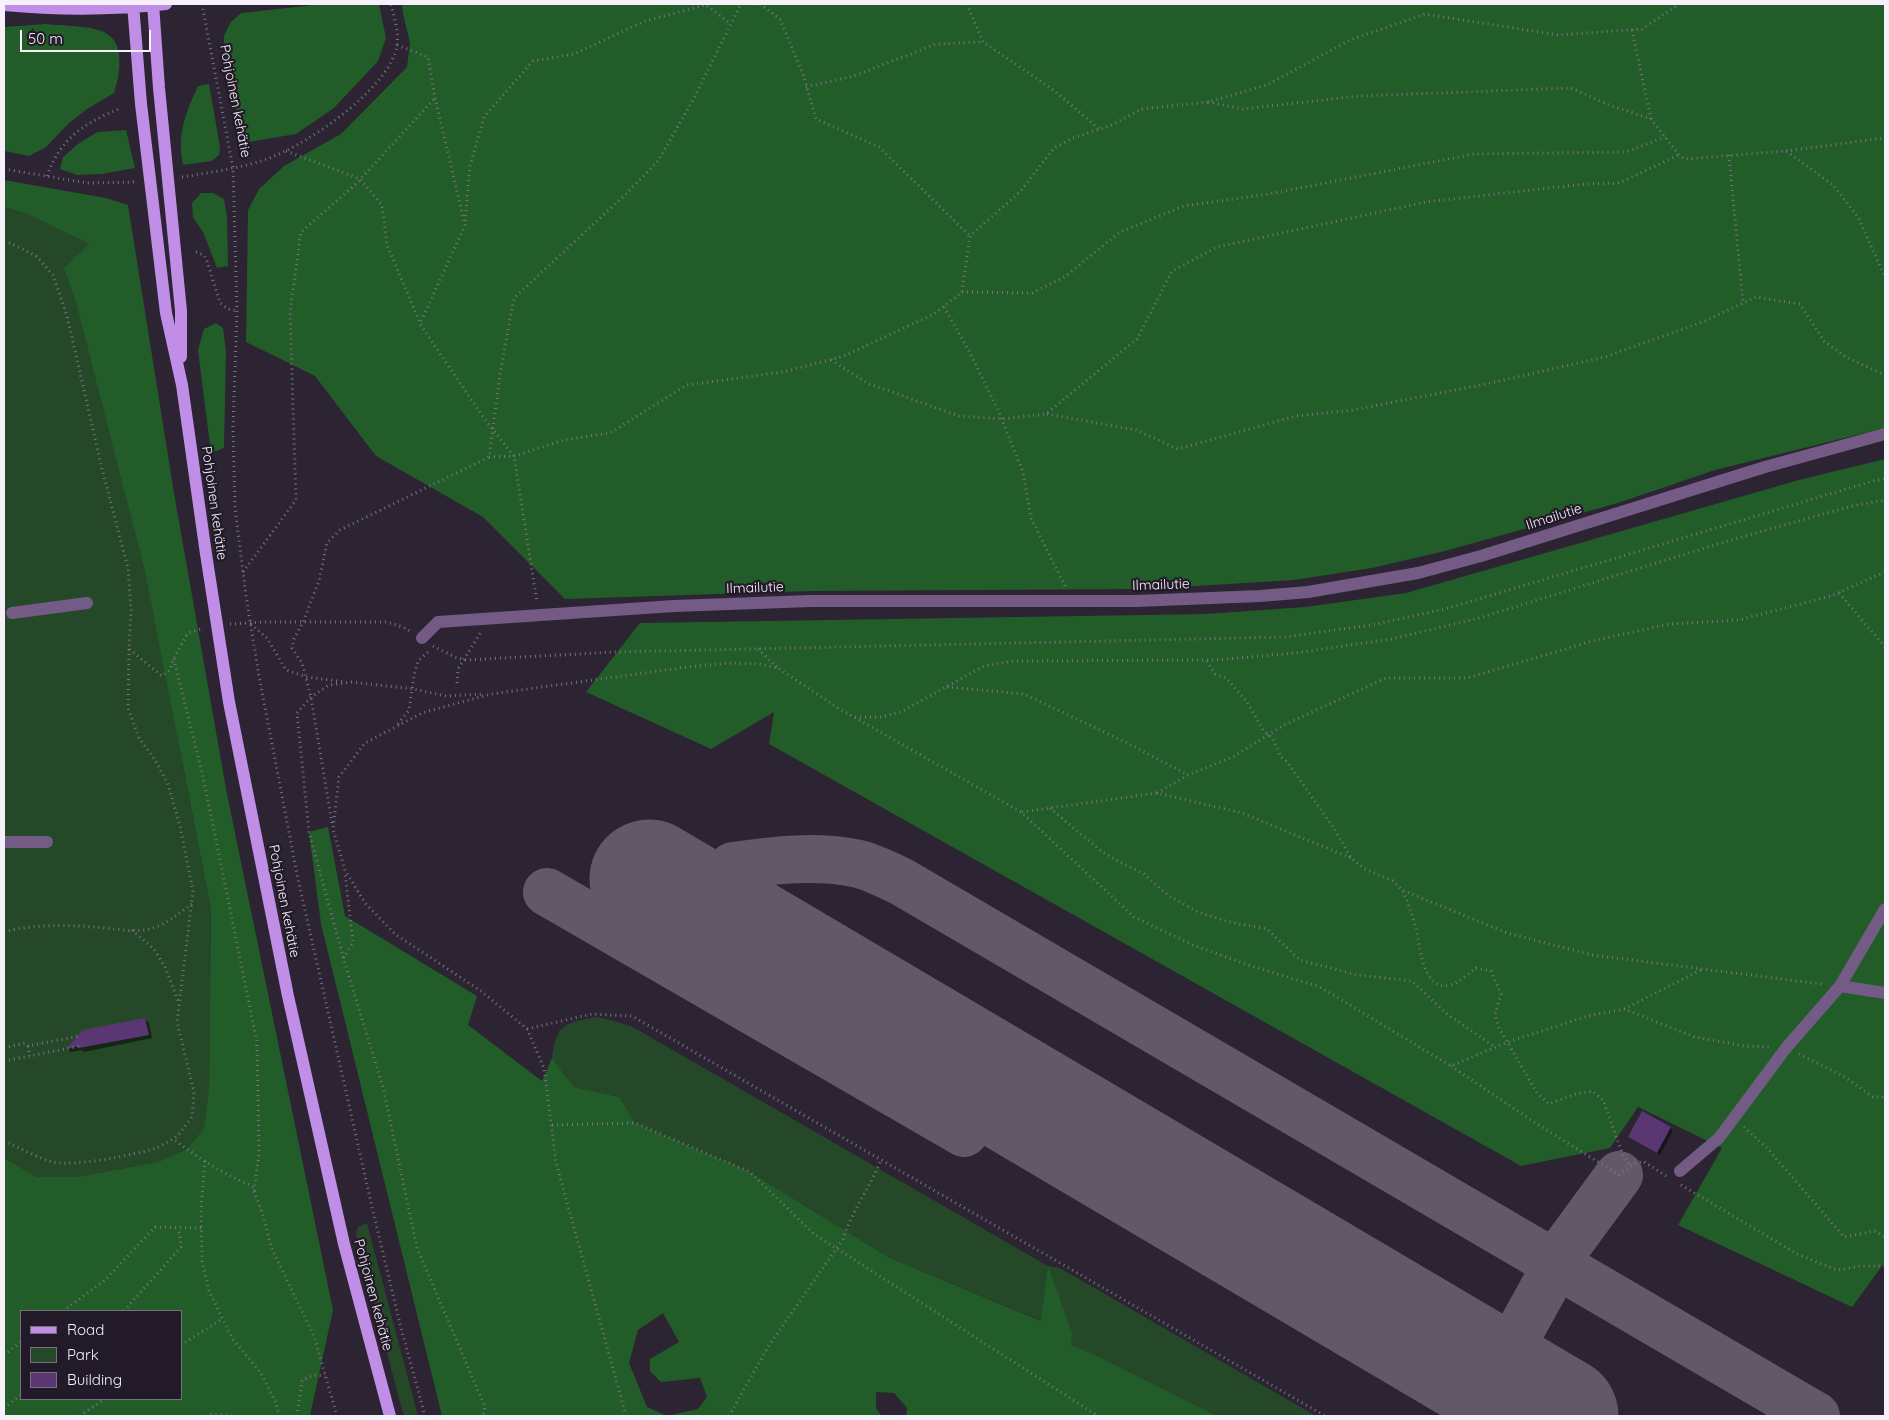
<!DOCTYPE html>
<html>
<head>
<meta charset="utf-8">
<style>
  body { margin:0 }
  #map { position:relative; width:1889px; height:1420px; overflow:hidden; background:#2c2333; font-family:Quicksand,sans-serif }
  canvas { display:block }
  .frame { position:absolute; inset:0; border:5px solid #f6f0fb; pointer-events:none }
  .legend { position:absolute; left:20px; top:1310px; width:162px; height:90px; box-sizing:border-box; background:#221a29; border:1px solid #77707d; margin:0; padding:6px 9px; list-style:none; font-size:15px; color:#f6f0fb }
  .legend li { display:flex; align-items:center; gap:10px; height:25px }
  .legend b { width:25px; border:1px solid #77707d }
  .scale { position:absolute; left:20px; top:30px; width:131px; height:22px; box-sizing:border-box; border:2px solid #f6f0fb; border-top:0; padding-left:6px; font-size:15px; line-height:18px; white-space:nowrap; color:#f6f0fb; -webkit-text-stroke:4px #221a29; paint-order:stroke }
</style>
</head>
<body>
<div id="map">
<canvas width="1889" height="1420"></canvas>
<div class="frame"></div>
<ul class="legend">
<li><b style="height:6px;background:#c08de7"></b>Road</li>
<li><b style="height:14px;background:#254828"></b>Park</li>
<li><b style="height:14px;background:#5a3772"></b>Building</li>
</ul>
<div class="scale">50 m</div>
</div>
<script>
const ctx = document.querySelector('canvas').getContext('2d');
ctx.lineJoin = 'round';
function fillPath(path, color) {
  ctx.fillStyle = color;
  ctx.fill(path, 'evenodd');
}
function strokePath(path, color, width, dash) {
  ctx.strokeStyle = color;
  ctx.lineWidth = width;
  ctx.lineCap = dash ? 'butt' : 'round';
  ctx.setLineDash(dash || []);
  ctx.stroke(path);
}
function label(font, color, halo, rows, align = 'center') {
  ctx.font = font + ' Quicksand,sans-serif';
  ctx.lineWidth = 4.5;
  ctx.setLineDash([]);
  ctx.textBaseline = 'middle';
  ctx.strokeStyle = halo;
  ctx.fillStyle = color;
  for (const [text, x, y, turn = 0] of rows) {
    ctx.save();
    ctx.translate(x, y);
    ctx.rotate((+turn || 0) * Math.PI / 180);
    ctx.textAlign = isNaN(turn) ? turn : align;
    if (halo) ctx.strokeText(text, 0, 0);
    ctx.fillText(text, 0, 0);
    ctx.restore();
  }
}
const green = new Path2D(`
  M4,207l23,7 62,30 95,529 27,137 -2,178 -5,40 -17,21 -29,13 -82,15h-39l-33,-19z
  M598,1017l33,9 417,240 12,2 256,148h-99l-117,-59 -30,-12 -22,-77 -6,53 -152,-63 -140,-86 -115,-49 -15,-26 -46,-10 -22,-29c4,-35 15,-36 46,-41z
  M367,1223l51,193h-14l-5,-17 -43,-166 2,-6z`);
const forest = new Path2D(`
  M323,4h56l7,34 -8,23 -44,47 -38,26 -53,9 -19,-93v-14l6,-13 11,-10z
  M402,4h1483v424l-170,42 -97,33 -173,48 -73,17 -78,12 -147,9 -336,2 -246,8 -82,-82 -107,-61 -61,-80 -69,-34 2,-132 11,-21 25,-23 57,-32 66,-67 3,-24 -7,-29z
  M46,24c18,2 41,1 58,8 22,10 16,43 10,61l-27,16 -18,14 -23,24 -17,9 -25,-5v-124z
  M209,84l11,63 -1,8 -7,6 -29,4c-6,-31 2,-51 15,-79z
  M126,130l9,38 -33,6 -25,1 -17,-6 3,-12 15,-13 19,-12z
  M4,180l102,18 22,7 46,288 53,301 106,516 -23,106h-306v-258l33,19h39l82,-15 29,-13 17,-21 5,-40 2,-178 -66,-339 -69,-269 -12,-34 25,-24 -62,-30 -23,-7zM181,1311v88h-160v-88z
  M201,193h12l11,6 3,18 1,49 -11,2 -14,-36 -10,-14 -1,-15z
  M216,323l7,5 3,23 -2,97 -13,5 -13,-103 6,-21z
  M1885,459v803l-33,45 -174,-82 44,-77 -84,-41 -28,41 -89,18 -752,-422 5,-32 -63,37 -125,-57 54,-69 565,-9 100,-7 101,-14 393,-113z
  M328,827l17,89 132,80 -9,29 74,56 10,-23 22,29 46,10 15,26 115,49 140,86 151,63 7,-55 24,67 -1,12 29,12 117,59h-311l1,-8 -13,-15 -18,-1v16l6,8h-440l-121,-492 -12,-92zM663,1313l16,29 -29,17v12l11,11 39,-4 7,19 -9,12 -31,7 -20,-9 -18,-44 9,-33z`);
const shadow = new Path2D(`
  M145,1019l4,4 3,15 -68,14 -2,-2 -11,2 -4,-3 17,-18z
  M1670,1128l3,2 -13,25 -31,-18z`);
const taxiway = new Path2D(`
  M547,892l417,241
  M703,911l30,-45c42,-6 84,-11 126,-2 15,4 29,11 43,18l914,534
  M1494,1378l73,-132 52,-71`);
const runway = new Path2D(`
  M649,879l910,537`);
const building = new Path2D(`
  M145,1018l4,17 -70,13v-2l-13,3 17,-19z
  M1642,1111l29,16 -14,26 -29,-16z`);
const path = new Path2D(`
  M202,4l31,164 4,143 -4,116 2,81 11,88 13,80 39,203 74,328 28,117 25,92
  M760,4l20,15 23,55 13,45 63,28 91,89
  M967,4l16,38 72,49 44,38
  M1632,30l19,89
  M397,45l31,12 7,41 30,127 -45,99 63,93 31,39 23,146
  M806,87l48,-11 82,-32 47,-2
  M1208,102l35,7 116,-13 212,-8 38,17 42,14 28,36 6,4 101,-8 47,34 25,32 27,60
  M286,151l74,28 22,26 5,40 33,78
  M1786,151l99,-13
  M1729,155l14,148
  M4,169l83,14 50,-1
  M47,176c14,-39 38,-53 74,-68
  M182,177c30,-5 62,-9 90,-20 37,-14 119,-70 125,-112 2,-14 -3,-28 -6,-41
  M465,221l5,-55 14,-49 49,-56 41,-7 71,-33 61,-16 25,19
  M4,242l6,1 26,13 17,19 14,41 35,153 26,99 3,42 -2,39 33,27 8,-6 4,-12 14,-25 16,-5
  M196,252l8,3 3,6 13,42 8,6 9,2
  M962,292l70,1 34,-17 54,-44 64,-26 85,-12 205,-40 152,-2 39,-15
  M944,307l25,44 29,59 25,62 8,46 35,70
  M831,360l36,23 92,33 43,3 44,-5 91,-75 35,-68 45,-24 209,-45 159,-18 34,-1 60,-28
  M1047,414l89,16 42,19 118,-33 57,-6 133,-26 119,-27 100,-36 51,-24 44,7 24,37 22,16 39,18
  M489,457l25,-1 50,-16 46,-7 77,-48 96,-13 61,-16 90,-42 28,-22 8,-56 50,-44 34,-44 19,-10 39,-13 30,-16 66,-7 59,-17 83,-45 75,-26 133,21 84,-6 33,-22 1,-3
  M243,572l53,-72 -6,-188 11,-80 55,-48 79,-86
  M1839,593l46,54
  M230,624l35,-2h121l17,5 8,5
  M251,624l16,14 19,32 21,7 38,5
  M433,646l22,11 10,3 151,-8 669,-15 87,-12 77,-17 424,-127 12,-2
  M129,649l-1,59 11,30 16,22 13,24 12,42 13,65 -16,131 17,70 -2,25 -13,17 -6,5
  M758,649l19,18
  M174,659l30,122 53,261 2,111 -5,40
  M1207,661l8,13 11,4 21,24 16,28 10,9 8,18 7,6 47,67 16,28 14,11 28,12 9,9 105,43 85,22 230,29
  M351,682l62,7 33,7 38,-2
  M352,682l-23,3 -18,12 -14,16 12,119 37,135 37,120 34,161 68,159 -2,9
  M457,683l1,-14 23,-37
  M947,687l77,7 103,49 61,32
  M855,717h26l20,-5 83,-46 31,-5 200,-1 81,-7 96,-14 87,-21 252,-78 121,-34 33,-6
  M398,724l11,-14 5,-34 4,-15 10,-9
  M1157,793l31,-18 45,-18 51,-32 102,-47h81l125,-37 78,-17 69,-4 92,-24 54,-24
  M1050,808l51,43 15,9 28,14 25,22 29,16 31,10 38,7 33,31 57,15 55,6 35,33 48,33
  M1022,812l135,-19 85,20 109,45
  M332,823l-21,-126 -9,-34 -10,-15 2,-9 9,-17 16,-41 8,-38 13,-13 149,-73 12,-89 13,-70 113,-105 31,-32 35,-61 48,-96
  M1403,891c5,12 9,24 13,37 4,16 6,64 34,57 9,-2 18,-11 26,-17l15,3 10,23 -6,20 4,14 38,65 12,11 26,-10 17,-3 11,9 19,53 8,13
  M132,930l22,19 11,18 14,36
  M4,932c30,-8 60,-7 91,-5 18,1 41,7 58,1 15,-5 26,-15 39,-24
  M343,958l10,-15 -8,-70
  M1624,1009l79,-40
  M527,1029l65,-15 40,2 693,400
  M28,1046l2,10
  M4,1048l21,-5 3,3 51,-10
  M1799,1054l46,23 28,20h12
  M4,1061l76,-15
  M1451,1066l83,56 85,53 11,-9 13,-5 23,15
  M552,1125l83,-2 115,49 64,62 284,182
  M1744,1127l24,22 76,88 31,-6 10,6
  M4,1141c16,7 32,16 49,21 21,5 81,-7 103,-14 5,-2 11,-6 17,-9 24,18 50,35 79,47l11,29 8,32 43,89 23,80
  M205,1161l-4,49 1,51 7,30 23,47 29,35 15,30 3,13
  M1681,1185l116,69 40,16 24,-4h24
  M63,1311l41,-30 51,-54 46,1
  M124,1311l57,-64 -2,-19
  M181,1345l41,-26
  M4,1355l17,-13
  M4,1408l17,-13
  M80,1416l24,-17
  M206,1416l4,-2 25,2
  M297,1416l5,-36 12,-5 11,1
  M626,1416l-70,-254 -12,-94 -17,-39 -46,-38 -86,-57 -30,-31 -20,-33 -12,-41 6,-52 26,-34 57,-30 69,-19 197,-27 40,-4 31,1 19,4 60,40 183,104 113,105 59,28 55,20 72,22 131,79 57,-24 80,-26 36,-7 71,28 49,9 25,1
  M729,1416l39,-69 75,-108c9,-28 27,-52 38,-79`);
const minor = new Path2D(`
  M12,613l75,-10
  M422,638l16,-16 236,-16 137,-5h325l124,-5 48,-4 110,-19 63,-17 284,-89 120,-33
  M4,842h43
  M1840,986l45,7
  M1680,1171l39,-33 67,-90 54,-62 45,-77`);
const major = new Path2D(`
  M133,4l8,100 25,209 16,72 24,169 23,148 59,294 56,248 46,172
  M153,4l6,84 22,223v46
  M4,5c54,5 108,5 162,-1`);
const streetNames = [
  ["Pohjoinen kehätie",235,101,79],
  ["Pohjoinen kehätie",214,503,82],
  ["Ilmailutie",1554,517,-18],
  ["Ilmailutie",1161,585,-2],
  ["Ilmailutie",755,588,-2],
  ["Pohjoinen kehätie",284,901,79],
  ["Pohjoinen kehätie",373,1295,75]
];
fillPath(green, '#254828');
fillPath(forest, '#225c28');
fillPath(shadow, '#0007');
strokePath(taxiway, '#625968', 48);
strokePath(runway, '#625968', 119);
fillPath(building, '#5a3772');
strokePath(path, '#7b7381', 3, [1, 4]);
strokePath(minor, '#735b86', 12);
strokePath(major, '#c08de7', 12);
label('14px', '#f6f0fb', '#221a29', streetNames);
</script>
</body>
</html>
